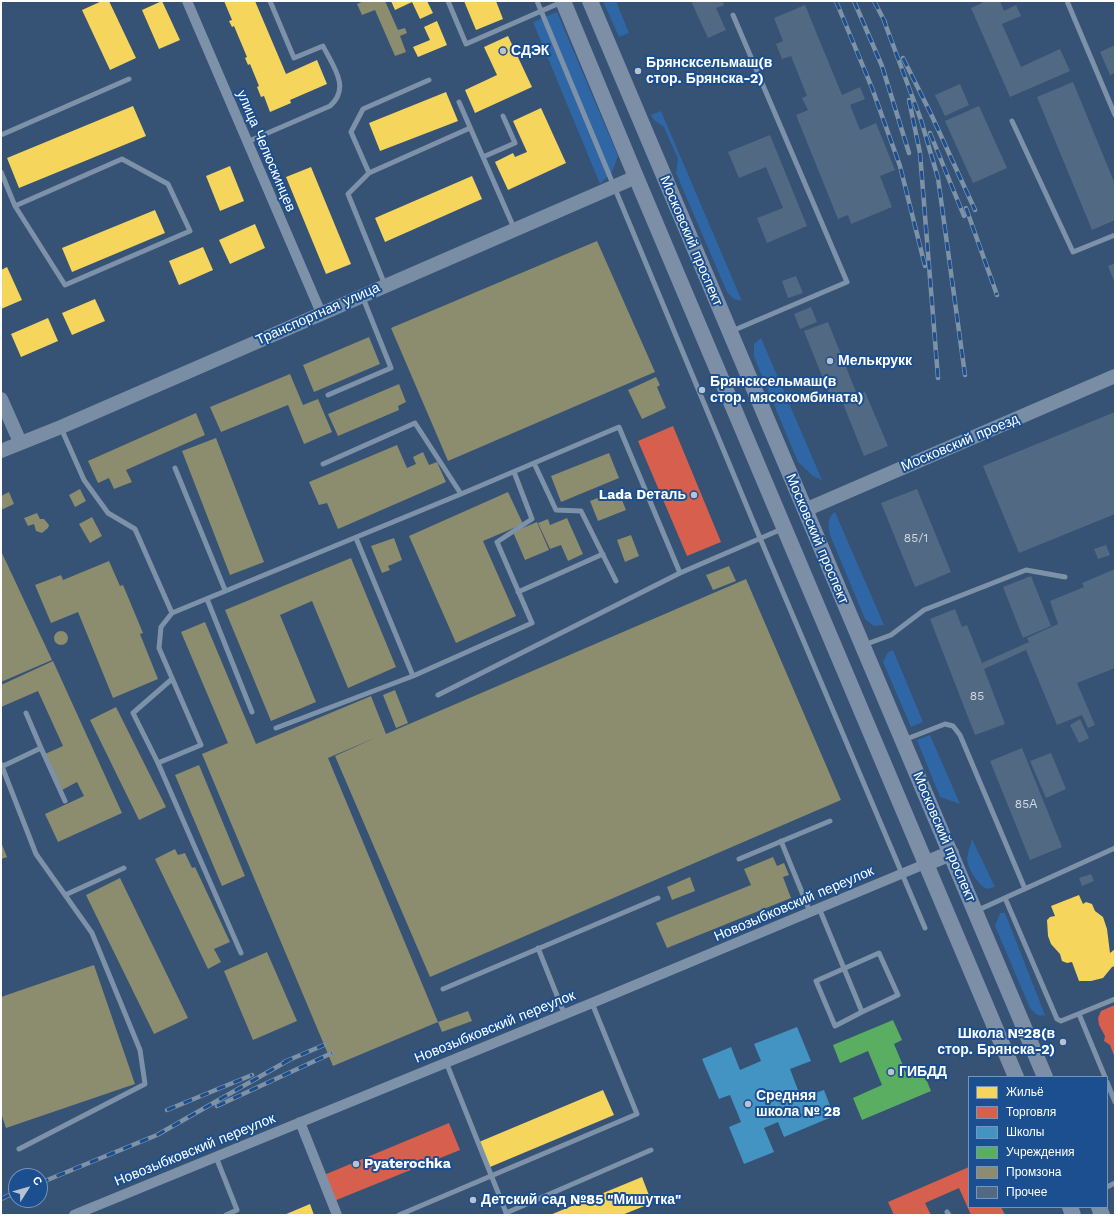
<!DOCTYPE html>
<html>
<head>
<meta charset="utf-8">
<style>
  body { margin:0 }
  #map { position:relative; width:1116px; height:1216px; overflow:hidden; background:#365274; font-family:"Work Sans",sans-serif }
  canvas { display:block }
  .frame { position:absolute; inset:0; border:2px solid #fff; pointer-events:none }
  .legend { position:absolute; left:968px; top:1076px; width:140px; height:132px; box-sizing:border-box; background:#1b4f8f; border:1px solid #7695bc; margin:0; padding:5px 7px; list-style:none; font-size:12px; color:#fff }
  .legend li { display:flex; align-items:center; gap:8px; height:20px }
  .legend b { width:20px; border:1px solid #7695bc }
  .north { position:absolute; left:8px; top:1168px; width:40px; height:40px; box-sizing:border-box; background:#1b4f8f; border:1px solid #7695bc; border-radius:50%; rotate:53deg; font-size:11px; font-weight:700; line-height:16px; text-align:center; color:#fff }
  .north::after { content:''; display:block; margin:auto; width:14px; height:18px; background:#b9c2ce; clip-path:polygon(50% 0,100% 100%,50% 72%,0 100%) }
</style>
</head>
<body>
<div id="map">
<canvas width="1116" height="1216"></canvas>
<div class="frame"></div>
<ul class="legend">
<li><b style="height:11px;background:#f6d55c"></b>Жильё</li>
<li><b style="height:11px;background:#d6604d"></b>Торговля</li>
<li><b style="height:11px;background:#4393c3"></b>Школы</li>
<li><b style="height:11px;background:#5aae61"></b>Учреждения</li>
<li><b style="height:11px;background:#8c8c6e"></b>Промзона</li>
<li><b style="height:11px;background:#526984"></b>Прочее</li>
</ul>
<div class="north">С</div>
</div>
<script>
const ctx = document.querySelector('canvas').getContext('2d');
ctx.lineJoin = 'round';
function fillPath(path, color) {
  ctx.fillStyle = color;
  ctx.fill(path, 'evenodd');
}
function strokePath(path, color, width, dash) {
  ctx.strokeStyle = color;
  ctx.lineWidth = width;
  ctx.lineCap = dash ? 'butt' : 'round';
  ctx.setLineDash(dash || []);
  ctx.stroke(path);
}
function label(font, color, halo, rows, align = 'center') {
  ctx.font = font + ' "Work Sans",sans-serif';
  ctx.lineWidth = 4;
  ctx.setLineDash([]);
  ctx.textBaseline = 'middle';
  ctx.strokeStyle = halo;
  ctx.fillStyle = color;
  for (const [text, x, y, turn = 0] of rows) {
    ctx.save();
    ctx.translate(x, y);
    ctx.rotate((+turn || 0) * Math.PI / 180);
    ctx.textAlign = isNaN(turn) ? turn : align;
    if (halo) ctx.strokeText(text, 0, 0);
    ctx.fillText(text, 0, 0);
    ctx.restore();
  }
}
const green = new Path2D(`
  M603,1h13l13,32 -10,4z
  M557,12l61,144 -6,16 -12,12 -67,-162z
  M661,111l81,190 -8,-2 -7,-7 -51,-119 2,-14 -14,-32 -10,-7 -3,-5z
  M761,338l61,142 -9,-4 -15,-14 -44,-105v-13z
  M835,512l49,113 -10,1 -9,-7 -35,-84c-2,-8 -3,-18 5,-23z
  M893,650l30,72 -12,5 -28,-65 5,-10z
  M930,735l30,69 -20,-7 -23,-57z
  M972,839l23,48 -8,2c-9,-4 -20,-21 -20,-31 1,-7 4,-13 5,-19z
  M1000,913h5l40,102c-7,2 -10,-1 -15,-7l-35,-82z`);
const homes = new Path2D(`
  M102,1h7l27,57 -26,12 -28,-60z
  M162,1l18,39 -21,9 -17,-39z
  M224,1h31l31,73 31,-14 10,24 -37,16 1,3 -21,9 -6,-16 -3,1 -4,-10 2,-1 -9,-22 -2,1 -3,-7 2,-1 -13,-31 -2,1 -3,-6 3,-1z
  M391,1h36l6,12 -13,6 -8,-17 -17,8z
  M464,1h32l7,18 -27,11z
  M437,21l10,24 -29,12 -5,-10 17,-7 -6,-13z
  M508,36l24,51 -57,26 -10,-23 32,-15 -13,-28z
  M446,92l12,29 -78,30 -11,-28z
  M133,106l13,30 -127,52 -12,-30z
  M541,108l25,55 -58,27 -13,-28 18,-9 2,4 12,-5 -14,-31z
  M230,166l14,35 -24,10 -14,-35z
  M311,167l40,97 -25,10 -40,-97z
  M472,176l10,23 -97,43 -10,-24z
  M155,210l10,23 -93,39 -10,-24z
  M255,224l10,24 -35,16 -11,-24z
  M203,247l10,23 -34,15 -10,-24z
  M7,267l15,33 -21,9v-39z
  M95,299l10,22 -33,14 -10,-22z
  M48,318l10,23 -37,16 -10,-23z
  M1079,895l4,9 3,-2 6,2 3,7 8,6 4,12 3,24 5,-4v17l-3,1 -9,11 -12,3h-12l-7,-19 -5,1 -5,-2 -2,-7 -9,-10 -3,-8 -1,-16 3,-3 5,-1 -4,-10z
  M603,1090l11,25 -124,52 -11,-25z
  M642,1177l10,26 -30,12h-72z
  M310,1204l4,11h-30z`);
const shops = new Path2D(`
  M673,426l48,116 -34,14 -49,-115z
  M1115,1005v53l-5,-13 -6,-4 1,-5 -6,-11 -1,-7 3,-7z
  M449,1123l11,27 -126,51 -10,-26z
  M969,1167v40h32l4,8h-34l-12,-27 -34,15 6,12h-37l-6,-13z`);
const schools = new Path2D(`
  M797,1027l14,34 -21,8 11,29 23,-8 10,26 -50,21 -6,-15 -14,6 10,24 -30,12 -15,-37 12,-5 -11,-27 -11,4 -17,-40 29,-12 9,23 21,-9 -7,-17z`);
const public = new Path2D(`
  M893,1020l9,20 -8,4 13,31 15,-6 9,22 -69,29 -9,-22 29,-13 -14,-34 -28,12 -7,-18z`);
const industry = new Path2D(`
  M364,1h21l13,29 7,-2 2,5 -7,3 6,16 -11,4 -20,-46 -13,5 -5,-11z
  M597,241l58,131 -207,89 -57,-133z
  M369,337l11,27 -66,28 -11,-27z
  M290,374l13,31 15,-6 14,33 -28,12 -16,-39 -67,27 -11,-25z
  M656,377l4,8 -3,2 9,21 -24,11 -14,-29z
  M399,384l7,18 -8,4 1,4 -61,26 -10,-22z
  M196,413l9,22 -79,35 6,12 -18,7 -5,-11 -11,5 -10,-22z
  M216,438l48,124 -34,13 -48,-124z
  M397,445l10,23 9,-4 -3,-7 10,-5 6,13 8,-3 9,20 -108,47 -11,-26 -8,2 -10,-23z
  M609,453l10,25 -58,24 -10,-26z
  M80,489l6,12 -11,6 -6,-12z
  M618,490l8,20 -28,11 -8,-20z
  M9,492l5,12 -13,6v-14z
  M508,492l15,32 -40,17 33,75 -60,27 -47,-107z
  M37,513l3,6h4l5,6 -1,3 -6,5 -6,-2 -2,-7 -6,2 -4,-8z
  M92,517l10,19 -12,7 -11,-19z
  M567,518l16,36 -15,7 -7,-16 -11,4 -12,-26 10,-4 2,6z
  M537,522l12,28 -24,10 -12,-28z
  M631,535l8,21 -14,6 -8,-22z
  M394,538l8,22 -14,6 2,4 -8,3 -11,-27z
  M1,551l51,109 -51,22z
  M351,558l45,109 -48,21 -36,-87 -32,14 36,87 -45,19 -46,-111z
  M109,561l11,25 3,-1 20,48 -3,1 18,45 -45,19 -35,-86 -27,11 -16,-38 26,-10 2,5z
  M729,566l7,15 -23,9 -7,-15z
  M746,579l95,221 -411,177 -95,-221 42,-19 -49,21 110,264 30,-11 4,10 -30,11 -4,-10 -105,44 -131,-312 26,-11 -47,-111 24,-10 51,122 115,-48 15,38z
  M54 638a7 7 0 1 1 14 0a7 7 0 1 1-14 0Z
  M53,661l69,152 -64,29 -13,-28 39,-18 -7,-14 -15,8 -17,-36 18,-8 -25,-55 -37,16v-22z
  M395,690l13,33 -12,5 -13,-33z
  M116,707l50,100 -27,13 -49,-100z
  M199,765l46,111 -23,10 -47,-111z
  M1,842l6,15 -6,2z
  M175,849l3,6 7,-2 7,15 3,-1 35,75 -16,7 7,13 -13,7 -53,-110z
  M773,857l4,9 7,-3 5,12 -6,2 8,21 -124,50 -11,-25 95,-38 -7,-16z
  M690,877l5,14 -23,9 -5,-13z
  M120,878l68,140 -34,16 -68,-139z
  M267,952l30,69 -44,19 -29,-69z
  M94,965l41,119 -129,44 -5,-15v-116z`);
const building = new Path2D(`
  M691,1h31l2,4 -8,3 10,22 -18,8z
  M982,1h18l4,10 12,-6 5,11 -19,8 19,43 39,-18 10,22 -60,26 -39,-89 11,-5z
  M805,5l37,90 18,-8 5,12 -15,6 10,25 16,-7 19,47 -15,6 12,31 -41,17 -3,-9 -10,4 -42,-104 12,-5 -6,-12 5,-2 -16,-40 -9,3 -6,-15 7,-3 -9,-23z
  M1115,45v28l-5,2 -10,-23z
  M1073,82l42,102v36l-23,10 -55,-133z
  M960,84l9,21 -24,11 -10,-21z
  M979,106l28,62 -34,15 -28,-62z
  M770,135l37,91 -40,17 -10,-25 26,-10 -17,-41 -27,11 -11,-26z
  M1115,263v21l-7,-18z
  M796,276l7,17 -15,5 -6,-17z
  M811,307l6,15 -17,7 -6,-15z
  M828,322l28,70 -24,9 -28,-70z
  M865,392l23,54 -24,10 -22,-55z
  M1115,412v102l-96,39 -36,-87z
  M917,489l34,83 -36,15 -34,-84z
  M1106,545l4,10 -12,4 -4,-10z
  M1115,569v99l-38,15 18,42 -7,3 -6,-13 -25,10 -31,-75 -42,19 21,55 -30,11 -45,-116 25,-10 7,18 5,-2 15,38 47,-21 -2,-4 31,-14 -8,-23 34,-14 -2,-4z
  M1031,576l20,50 -28,12 -20,-51z
  M1080,719l9,19 -10,5 -9,-18z
  M1022,748l40,99 -32,13 -40,-99z
  M1051,753l15,36 -20,9 -16,-37z
  M1091,874l3,7 -12,5 -3,-8z`);
const lane = new Path2D(`
  M448,1l18,43 96,-42
  M537,1l223,537 165,390
  M1067,1l48,114
  M459,102l55,126
  M1012,121l61,131 42,-17
  M1,135l128,-56
  M247,142l83,-36c21,-18 3,-40 -7,-60l-29,12 -24,-57
  M483,157l32,-14 -12,-27
  M1,172l14,34 107,-47 46,25 22,47 -125,54 -50,-79
  M369,173l-18,-41 12,-23 66,-29
  M385,285l-37,-91 21,-21 101,-45
  M732,331l115,-49 -114,-267
  M328,395l63,-27 -28,-70
  M61,428l23,52 24,33 27,16 37,84 -11,14 -2,21 42,97 -43,18 83,190
  M534,463l22,47 25,1 35,70
  M323,464l92,-41 46,71
  M175,468l50,122
  M680,573l102,-44
  M518,592l85,-38
  M207,599l45,113
  M172,613l289,-119 158,-67 61,146 -242,122
  M864,645l27,-10 33,-25 102,-40 39,7
  M413,676l119,-53 -35,-81 35,-23 -18,-47
  M26,713l15,35
  M276,728l137,-52 -57,-138
  M904,740l41,-16 8,2 7,9 65,154
  M158,763l-25,-50 39,-34
  M1,764l35,90 56,79 48,117 5,34 -126,65
  M1,767l40,-19 24,53
  M781,841l29,71
  M739,859l91,-38
  M65,895l59,-27
  M1005,898l52,121 4,2 54,-22
  M819,908l43,104 36,-17 -19,-42 -63,28 19,45 27,-14
  M976,911l139,-63
  M538,948l26,65
  M443,989l215,-91
  M1079,1014l26,63
  M446,1062l61,153
  M1107,1082l8,20
  M216,1157l21,53 -11,5
  M1107,1187l8,-4
  M947,1212l2,3
  M506,1213l145,-63
  M399,1215l238,-101 -45,-111`);
const street = new Path2D(`
  M187,1l134,312
  M300,1122l37,93
  M74,1215l518,-212 333,-139`);
const secondary = new Path2D(`
  M1,399l19,43
  M1,451l60,-24 575,-250
  M805,510l310,-134`);
const primary = new Path2D(`
  M563,1l73,176 380,900
  M590,1l455,1076
  M925,864l26,-11
  M1070,1207l3,8
  M1099,1207l3,8`);
const rail = new Path2D(`
  M836,1l36,87 28,78 25,100
  M854,1l28,65 27,87
  M874,1l11,21
  M883,18l38,102 17,58 27,197
  M903,58l28,56 44,96
  M909,100l11,53 18,225
  M930,133l34,83
  M966,208l31,87
  M284,1062l40,-17
  M217,1106l115,-53
  M167,1110l85,-35
  M40,1183l117,-48 132,-75
  M1,1199l15,-7`);
const markers = [
  [503,51,4,"#b9c2ce"],
  [638,71,4,"#b9c2ce"],
  [830,361,4,"#b9c2ce"],
  [702,390,4,"#b9c2ce"],
  [694,495,4,"#b9c2ce"],
  [1063,1042,4,"#b9c2ce"],
  [891,1072,4,"#b9c2ce"],
  [748,1104,4,"#b9c2ce"],
  [356,1164,4,"#b9c2ce"],
  [473,1200,4,"#b9c2ce"]
];
const numberNames = [
  ["85/1",916,538],
  ["85",977,696],
  ["85А",1026,804]
];
const poiNames = [
  ["СДЭК",511,51],
  ["Брянсксельмаш(в",646,63],
  ["стор. Брянска-2)",646,79],
  ["Мелькрукк",838,361],
  ["Брянсксельмаш(в",710,382],
  ["стор. мясокомбината)",710,398],
  ["Lada Dеталь",686,495,"right"],
  ["Школа №28(в",1055,1034,"right"],
  ["стор. Брянска-2)",1055,1050,"right"],
  ["ГИБДД",899,1072],
  ["Средняя",756,1096],
  ["школа № 28",756,1112],
  ["Pyaterochka",364,1164],
  ["Детский сад №85 \"Мишутка\"",481,1200]
];
const streetNames = [
  ["улица Челюскинцев",266,151,67],
  ["Московский проспект",691,241,67],
  ["Транспортная улица",318,314,-24],
  ["Московский проезд",960,443,-23],
  ["Московский проспект",817,539,67],
  ["Московский проспект",944,837,67],
  ["Новозыбковский переулок",794,904,-23],
  ["Новозыбковский переулок",495,1027,-22],
  ["Новозыбковский переулок",195,1150,-22]
];
fillPath(green, '#2f66a5');
fillPath(homes, '#f6d55c');
fillPath(shops, '#d6604d');
fillPath(schools, '#4393c3');
fillPath(public, '#5aae61');
fillPath(industry, '#8c8c6e');
fillPath(building, '#526984');
strokePath(lane, '#7d92a8', 5);
strokePath(street, '#7d92a8', 10);
strokePath(secondary, '#798da4', 14);
strokePath(primary, '#7d8ea7', 16);
strokePath(rail, '#7e92a7', 4.5);
strokePath(rail, '#1b4f8f', 3, [9]);
for (const [x, y, r, color] of markers) {
  const dot = new Path2D();
  dot.arc(x, y, r, 0, 2 * Math.PI);
  ctx.fillStyle = color;
  ctx.fill(dot);
  strokePath(dot, '#1b4f8f', 1.5);
}
label('12px', '#d4dae0', null, numberNames);
label('bold 14px', '#fff', '#1b4f8f', poiNames, 'left');
label('14px', '#fff', '#1b4f8f', streetNames);
</script>
</body>
</html>
